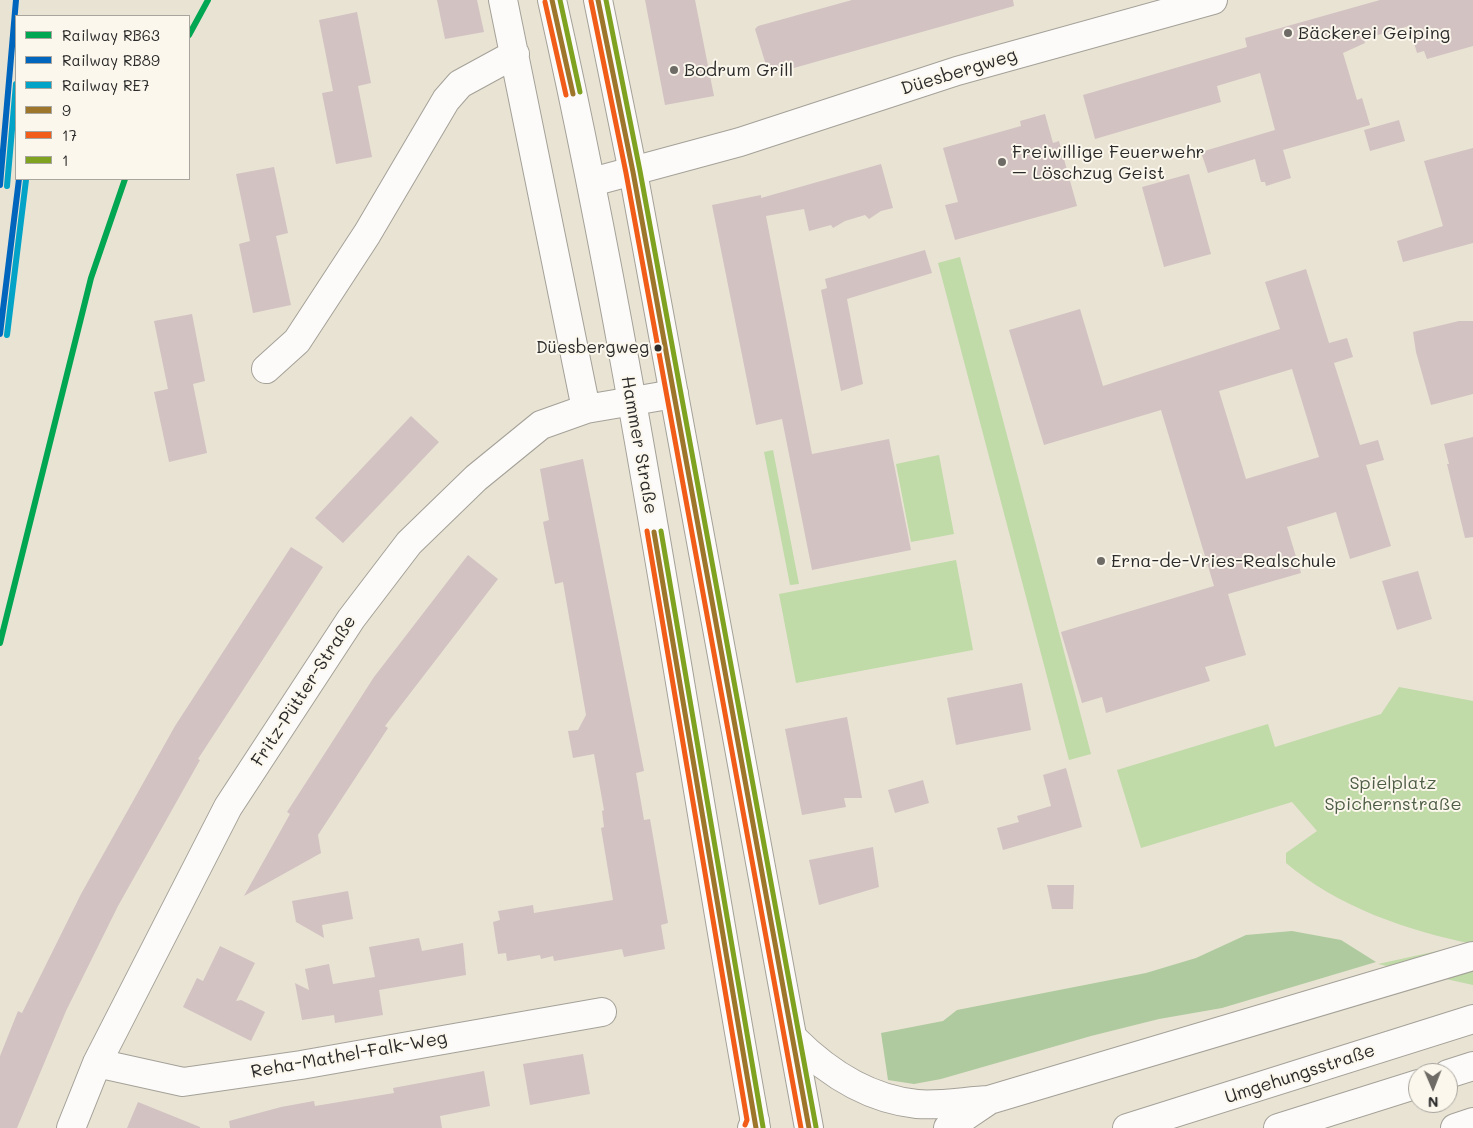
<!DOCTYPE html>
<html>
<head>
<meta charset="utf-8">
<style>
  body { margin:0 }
  #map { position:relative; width:1473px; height:1128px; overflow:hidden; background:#e9e3d4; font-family:Mali,sans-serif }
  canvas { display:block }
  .legend { position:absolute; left:15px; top:15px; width:175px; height:165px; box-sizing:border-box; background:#fbf7ec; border:1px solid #a8a59f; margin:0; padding:6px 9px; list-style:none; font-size:15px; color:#2b2b2b }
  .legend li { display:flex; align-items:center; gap:10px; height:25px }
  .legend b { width:25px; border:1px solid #a8a59f }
  .north { position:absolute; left:1408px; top:1063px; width:50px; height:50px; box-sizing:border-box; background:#fbf7ec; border:1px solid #a8a59f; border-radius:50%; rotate:179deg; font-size:14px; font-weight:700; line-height:20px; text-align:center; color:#2b2b2b }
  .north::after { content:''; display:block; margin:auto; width:18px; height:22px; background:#6e6b66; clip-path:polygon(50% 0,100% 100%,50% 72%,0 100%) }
</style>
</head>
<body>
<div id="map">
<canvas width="1473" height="1128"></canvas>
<ul class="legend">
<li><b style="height:6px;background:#00a651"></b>Railway RB63</li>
<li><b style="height:6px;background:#0065bd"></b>Railway RB89</li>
<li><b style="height:6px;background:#02a3c6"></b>Railway RE7</li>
<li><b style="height:6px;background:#9d762c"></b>9</li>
<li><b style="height:6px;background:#f25c19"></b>17</li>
<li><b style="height:6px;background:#7fa321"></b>1</li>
</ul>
<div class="north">N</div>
</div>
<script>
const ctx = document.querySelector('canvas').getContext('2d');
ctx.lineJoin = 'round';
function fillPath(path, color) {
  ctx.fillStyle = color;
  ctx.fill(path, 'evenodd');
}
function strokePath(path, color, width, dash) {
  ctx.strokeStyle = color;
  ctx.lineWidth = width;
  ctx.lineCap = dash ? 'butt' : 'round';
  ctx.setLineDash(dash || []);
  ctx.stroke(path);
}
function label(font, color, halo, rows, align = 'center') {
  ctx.font = font + ' Mali,sans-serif';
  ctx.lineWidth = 4;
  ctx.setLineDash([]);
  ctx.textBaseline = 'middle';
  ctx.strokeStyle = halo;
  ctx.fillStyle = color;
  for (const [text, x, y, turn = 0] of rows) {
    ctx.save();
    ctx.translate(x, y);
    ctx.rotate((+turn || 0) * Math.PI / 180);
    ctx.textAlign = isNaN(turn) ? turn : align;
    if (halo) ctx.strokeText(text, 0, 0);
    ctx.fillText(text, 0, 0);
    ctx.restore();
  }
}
const green = new Path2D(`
  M960,257l131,497 -22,6 -131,-497z
  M773,450l26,134 -9,1 -26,-133z
  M939,455l15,79 -43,8 -15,-78z
  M956,560l17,90 -177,33 -17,-89z
  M1399,687l74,14v243c-65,-13 -135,-37 -187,-81v-10l31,-22 -25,-29 -151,46 -24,-78 151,-46 7,23 106,-33z
  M1442,950l31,6v29l-95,-21z`);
const forest = new Path2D(`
  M1292,931l49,9 35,22 -154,46 -63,11 -68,17 -150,43 -27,5 -26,-4 -7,-47 62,-12 14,-11 189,-37 50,-15 50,-23z`);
const building = new Path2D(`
  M437,0h40l7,32 -39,7z
  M645,0h50l19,96 -49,9z
  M852,0h161l1,6 -245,69 -14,-46 3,-3z
  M1380,0h93v46l-46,13 -3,-8 -7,2 -8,-27 -45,13 1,4 -22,10 14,47 5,-2 8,27 -87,25 8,28 -25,8 -1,-4h-4l-6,-23 -47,14 -7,-21 74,-22 -15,-57 -43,13 4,16 -126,37 -12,-44 164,-48 -2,-9z
  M357,12l14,71 -13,3 14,71 -36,7 -14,-71 11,-2 -14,-71z
  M1045,114l8,29 6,-2 18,65 -122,34 -10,-35 13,-3 -15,-54 78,-22 -1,-5z
  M1399,120l6,21 -35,10 -6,-21z
  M1473,148v95l-70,19 -6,-21 46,-15 -19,-65z
  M881,164l12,44 -12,3 -12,8 -4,-4 -20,6 -12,7 -2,-3 -22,6 -5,-22 -38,7 46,238 77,-15 22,111 -99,20 -30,-151 -26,6 -44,-220 49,-10v3z
  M274,167l14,66 -12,3 15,69 -38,8 -14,-69 11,-3 -14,-67z
  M1189,174l22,80 -47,13 -22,-80z
  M925,250l7,23 -85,26 16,85 -22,7 -20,-101 6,-2 -2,-9z
  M1306,269l23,74 18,-5 6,19 -19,6 26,82 18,-5 6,20 -18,5 25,81 -41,13 -14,-47 -49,15 14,46 -73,21 18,61 -41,12 5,14 -104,32 -4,-16 -20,6 -21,-71 153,-46 -53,-176 -117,35 -35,-115 71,-21 23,77 177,-57 -15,-47zM1292,369l27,88 -73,22 -27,-88z
  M192,314l13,67 -12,3 14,69 -38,9 -15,-70 14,-3 -14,-68z
  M1459,321h14v73l-42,11 -15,-53 -3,-20z
  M411,416l28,26 -96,101 -28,-25z
  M1473,437v100l-8,1 -18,-74h2l-5,-20z
  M583,459l61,312 -8,2 8,47 6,-1 18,104 -7,2 4,24 -41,8 -2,-8 -68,12 -1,-5 -12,3 -1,-4 -33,6 -1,-8 -8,1 -5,-32 7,-2 -2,-9 35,-6 1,8 79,-13 -12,-72 3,-1 -2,-16 2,-1 -10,-56 -21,4 -5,-27 10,-1 8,-15 -23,-133 -8,2 -12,-62 6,-2 -9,-51z
  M291,547l32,20 -125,192 2,1 -82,146 -52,105 -49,117h-17v-72l18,-45 4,2 59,-119 94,-168z
  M468,555l30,24 -113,147 3,2 -70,107 3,18 -77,43 46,-82 -3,-2 87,-135z
  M1418,571l14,48 -35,11 -15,-49z
  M1022,683l9,47 -75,15 -9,-47z
  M847,717l15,81h-18l2,9 -44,8 -17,-86z
  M1066,768l16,59 -79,23 -6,-22 22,-6 -2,-6 34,-10 -8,-31z
  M923,780l6,23 -34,10 -7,-23z
  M873,847l6,40 -60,18 -10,-45z
  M1047,885h27l-1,24h-21z
  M348,891l5,28 -31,6 2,13 -28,-16 -4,-21z
  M419,938l3,13 41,-8 3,32 -87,15 4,25 -48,8 -1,-8 -32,5 -7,-37 14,7 -4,-21 24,-5 4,20 42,-7 -6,-30z
  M220,946l35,17 -19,38 5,-1 24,12 -14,29 -68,-34 14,-29 6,3z
  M583,1054l7,40 -60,11 -7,-41z
  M484,1071l6,35 -50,10 2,12h-212l-1,-7 52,-14 33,-6 1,5 79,-13 -1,-5z
  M138,1102l62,25v1h-73z`);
const minor = new Path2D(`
  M503,0l83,409
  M592,182l148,-40 217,-71 256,-71
  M266,369l31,-28 70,-107 79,-134 14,-16 55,-30
  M97,1063l86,19 118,-17 301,-53
  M71,1128l26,-65 131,-256 123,-188 58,-76 67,-65 65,-53 45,-16 88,-15`);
const major = new Path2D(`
  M552,0c84,373 136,752 204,1128
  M598,0l35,172 176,956`);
const highway = new Path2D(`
  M794,1039c33,33 75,60 123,65 23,2 49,-3 72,-4l484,-144
  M1448,1074l25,-8
  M752,1128l3,-7
  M948,1128l40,-27
  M1127,1128l346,-109
  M1278,1128l140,-44
  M1455,1128l18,-6`);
const bus1 = new Path2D(`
  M552,0l21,94
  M598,0l35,172 176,956
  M654,532l102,596`);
const bus2 = new Path2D(`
  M591,1l35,172 175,955
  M545,2l21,93
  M647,531l100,589 -2,5`);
const bus3 = new Path2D(`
  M560,0l20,92
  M606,0l34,171 176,956
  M661,531l102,596`);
const rail1 = new Path2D(`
  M189,35l19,-35
  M0,643l91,-365 34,-99`);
const rail2 = new Path2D(`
  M0,185l16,-185
  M0,334l19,-155`);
const rail3 = new Path2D(`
  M7,186l9,-102
  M7,335l19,-155`);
const markers = [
  [1288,33,5,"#6e6b66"],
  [674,70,5,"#6e6b66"],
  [1002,162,5,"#6e6b66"],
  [658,348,4.5,"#2b2b2b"],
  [1101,561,5,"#6e6b66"]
];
const busNames = [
  ["Düesbergweg",649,348]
];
const poiNames = [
  ["Bäckerei Geiping",1298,33],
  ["Bodrum Grill",684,70],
  ["Freiwillige Feuerwehr",1012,152],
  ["– Löschzug Geist",1012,173],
  ["Erna-de-Vries-Realschule",1111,561]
];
const streetNames = [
  ["Düesbergweg",959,72,-17],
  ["Hammer Straße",639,445,80],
  ["Fritz-Pütter-Straße",304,691,-57],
  ["Reha-Mathel-Falk-Weg",349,1055,-10],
  ["Umgehungsstraße",1300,1074,-18]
];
const parkNames = [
  ["Spielplatz",1393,783],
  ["Spichernstraße",1393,804]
];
fillPath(green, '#c0daa8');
fillPath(forest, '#afca9e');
fillPath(building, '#d2c2c2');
strokePath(minor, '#a4a198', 30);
strokePath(major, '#a4a198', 30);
strokePath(highway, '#a4a198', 30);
strokePath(minor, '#fcfbf9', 28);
strokePath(major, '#fcfbf9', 28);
strokePath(highway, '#fcfbf9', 28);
strokePath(bus1, '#9d762c', 5);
strokePath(bus2, '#f25c19', 5);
strokePath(bus3, '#7fa321', 5);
strokePath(rail1, '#00a651', 6);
strokePath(rail2, '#0065bd', 6);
strokePath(rail3, '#02a3c6', 6);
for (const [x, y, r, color] of markers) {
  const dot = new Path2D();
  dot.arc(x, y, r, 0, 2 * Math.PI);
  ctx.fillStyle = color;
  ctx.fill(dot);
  strokePath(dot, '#fbf7ec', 2);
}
label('17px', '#2b2b2b', '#fbf7ec', busNames, 'right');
label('18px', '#2b2b2b', '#fbf7ec', poiNames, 'left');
label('18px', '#2b2b2b', '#fbf7ec', streetNames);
label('18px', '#4e5d46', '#fbf7ec', parkNames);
</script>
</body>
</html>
